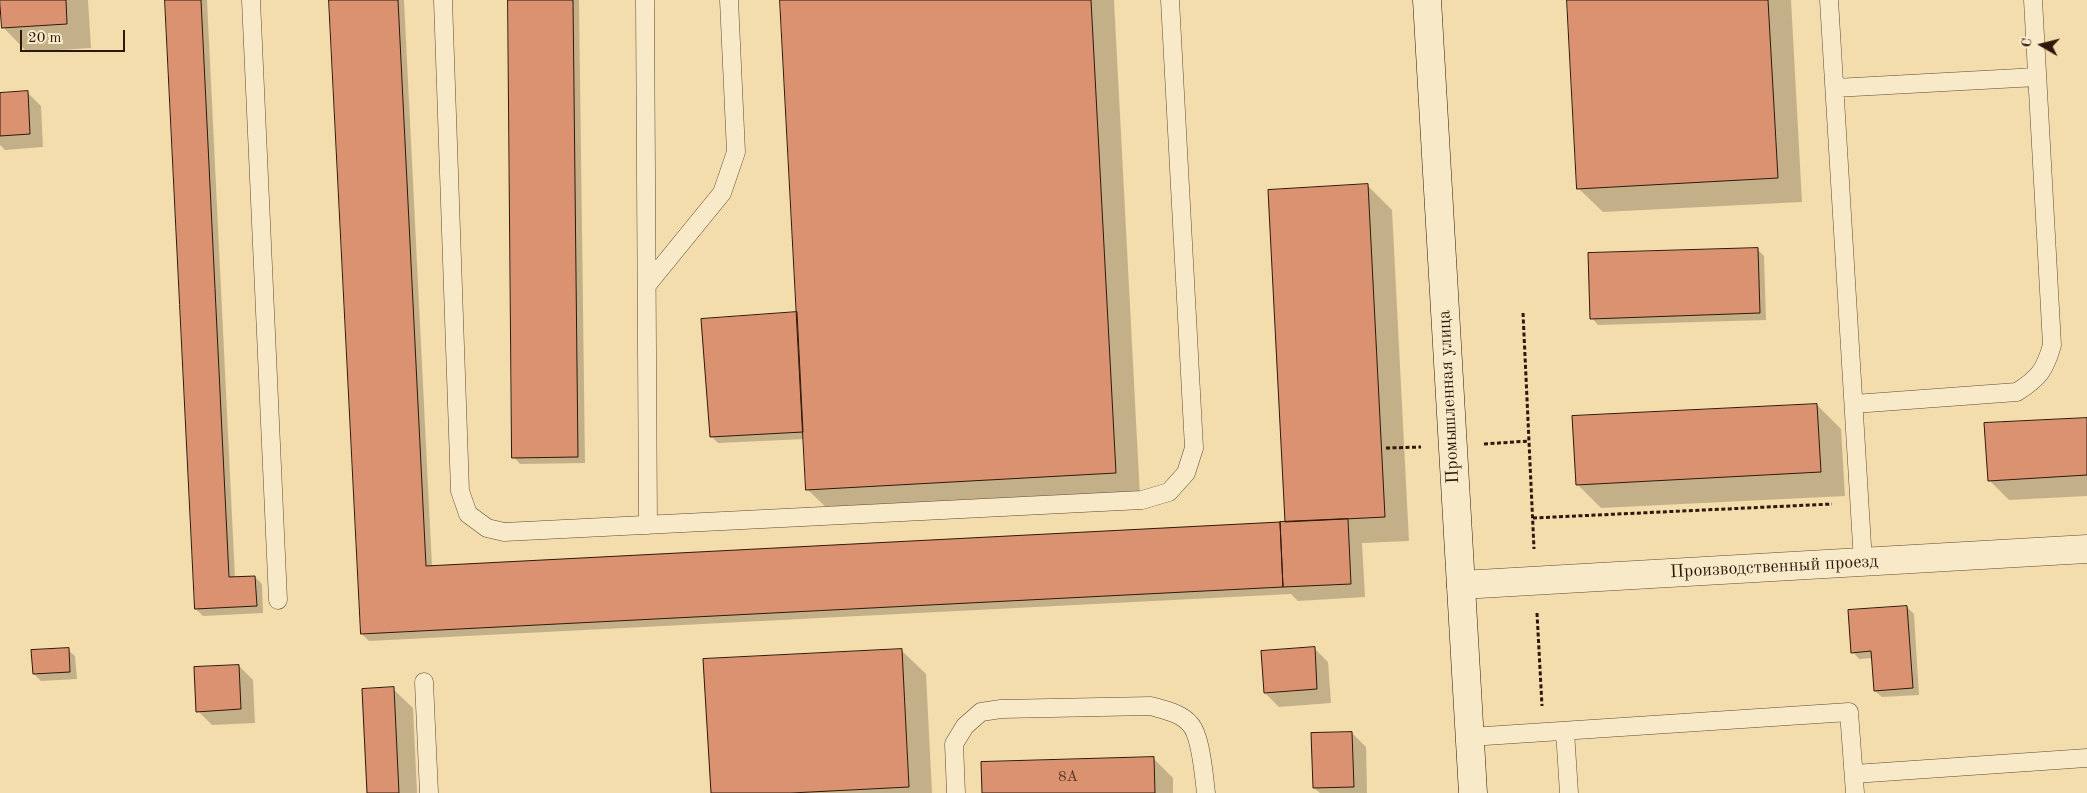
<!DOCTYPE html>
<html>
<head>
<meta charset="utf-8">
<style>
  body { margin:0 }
  #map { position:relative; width:2087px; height:793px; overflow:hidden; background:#f4ddac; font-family:"Old Standard TT",serif }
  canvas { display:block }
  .north { position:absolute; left:2017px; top:20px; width:50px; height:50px; -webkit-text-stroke:4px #f8e9c9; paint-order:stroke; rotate:278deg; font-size:14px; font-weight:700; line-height:20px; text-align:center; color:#2e180c }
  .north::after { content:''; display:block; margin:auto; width:18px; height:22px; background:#2e180c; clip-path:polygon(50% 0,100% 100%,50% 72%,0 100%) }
  .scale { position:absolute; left:20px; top:30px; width:105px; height:22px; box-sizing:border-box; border:2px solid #2e180c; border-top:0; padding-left:6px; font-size:15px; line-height:18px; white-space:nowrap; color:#2e180c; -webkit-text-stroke:4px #f8e9c9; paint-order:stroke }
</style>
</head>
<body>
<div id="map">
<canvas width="2087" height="793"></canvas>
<div class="north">С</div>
<div class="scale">20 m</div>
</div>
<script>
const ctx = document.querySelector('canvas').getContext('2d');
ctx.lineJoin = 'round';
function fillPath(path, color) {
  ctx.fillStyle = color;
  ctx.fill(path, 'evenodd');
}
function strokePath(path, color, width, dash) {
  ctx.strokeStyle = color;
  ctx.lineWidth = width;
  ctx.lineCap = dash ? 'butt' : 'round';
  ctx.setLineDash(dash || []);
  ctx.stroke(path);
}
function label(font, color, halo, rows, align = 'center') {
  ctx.font = font + ' "Old Standard TT",serif';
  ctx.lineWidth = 4.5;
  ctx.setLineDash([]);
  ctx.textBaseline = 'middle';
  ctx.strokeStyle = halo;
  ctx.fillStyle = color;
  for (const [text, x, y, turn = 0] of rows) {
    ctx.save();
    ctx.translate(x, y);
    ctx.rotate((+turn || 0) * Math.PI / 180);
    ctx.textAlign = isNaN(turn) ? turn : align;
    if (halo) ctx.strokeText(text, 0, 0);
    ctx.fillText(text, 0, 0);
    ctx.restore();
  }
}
const shadow = new Path2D(`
  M1,0h87l3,48 -64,4 -24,-25z
  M166,0h41l28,578 20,-1 7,7 1,29 -60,3 -7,-7z
  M330,0h74l28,567 856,-44 80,-337 24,24 17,331 -47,2 3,54 -67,4 -7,-7 -922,47 -7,-7z
  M509,0h70l6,463 -65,1 -6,-7z
  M782,0h332l26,497 -308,16 -25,-24 -2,-50 -87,4 -7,-7 87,-121z
  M1568,0h223l11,202 -199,10 -25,-24z
  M27,92l14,14 2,41 -38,3 -5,-5v-51z
  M1757,249l7,7 2,64 -168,5 -6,-7z
  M1817,405l24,24 4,67 -244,12 -24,-24z
  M2087,419v77l-78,4 -20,-20z
  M1907,607l7,7 5,81 -37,2 -7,-6 -2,-33 -14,1 -6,-7z
  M1314,648l14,14 3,41 -52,4 -14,-14z
  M68,650l7,6 2,23 -36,2 -7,-7z
  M901,650l25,24 6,119h-220z
  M239,666l14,14 2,43 -43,2 -14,-14z
  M393,689l20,19 4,85h-49z
  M1352,733l14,14 1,46h-47l-6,-5z
  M1153,758l20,20v15h-190z`);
const building = new Path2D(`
  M0,0h66l1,24 -65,4z
  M165,0h36l28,577 26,-1 2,30 -62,3z
  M329,0h69l28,566 854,-44 3,65 -922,47z
  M508,0h65l5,457 -66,1z
  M780,0h311l25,473 -310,17z
  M1567,0h201l10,178 -201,11z
  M28,91l2,43 -30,2v-43z
  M1368,184l17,333 -100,5 -17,-332z
  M1758,248l2,65 -170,6 -2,-66z
  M797,312l6,120 -93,5 -9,-118z
  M1817,404l4,68 -245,13 -4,-69z
  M2087,418v57l-99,6 -4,-58z
  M1348,519l3,65 -68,3 -3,-65z
  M1907,606l6,82 -39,3 -3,-40 -20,2 -3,-43z
  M1315,647l2,42 -53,4 -3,-42z
  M69,648l1,24 -37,2 -2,-24z
  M902,649l7,138 -118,6h-80l-8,-134z
  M239,665l2,44 -45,3 -2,-45z
  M394,687l5,106h-32l-5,-104z
  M1352,732l2,55 -41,1 -2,-55z
  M1154,757l1,36h-173l-1,-31z`);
const path = new Path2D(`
  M1523,313l11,236
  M1484,444l45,-3
  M1386,448l35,-1
  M1533,518l299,-14
  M1537,613l5,93`);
const service = new Path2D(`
  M251,0l27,600
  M443,0l17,491 8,23 19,14 17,4 638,-32 27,-8 17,-19 8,-25 -24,-448
  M645,0l3,525
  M1829,0l34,562
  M1835,88l202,-11
  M647,285l75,-92 14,-41 -7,-152
  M1854,404l163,-12c22,-14 28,-22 35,-47l-19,-345
  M424,682l5,111
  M1565,731l4,62
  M1470,737l379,-25 6,81
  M1854,774l233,-16
  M956,793l-2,-49 11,-18 16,-14 20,-3 150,-3c13,4 30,7 39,18 11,11 14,53 16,69`);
const minor = new Path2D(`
  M1461,585l626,-36`);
const secondary = new Path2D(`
  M1427,0l46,793`);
const numberNames = [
  ["8А",1068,777]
];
const streetNames = [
  ["Промышленная улица",1449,397,-93],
  ["Производственный проезд",1774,567,-3]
];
fillPath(shadow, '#0003');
fillPath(building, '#db9271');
strokePath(building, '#2e180c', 1);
strokePath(service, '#604934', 19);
strokePath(minor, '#604934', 29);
strokePath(secondary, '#2e180c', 29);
strokePath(path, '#2e180c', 3, [4, 2.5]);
strokePath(service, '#f8e9c9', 18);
strokePath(minor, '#f8e9c9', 28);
strokePath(secondary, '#f8e9c9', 28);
label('15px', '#593625', null, numberNames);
label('18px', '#2e180c', '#f8e9c9', streetNames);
</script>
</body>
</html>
